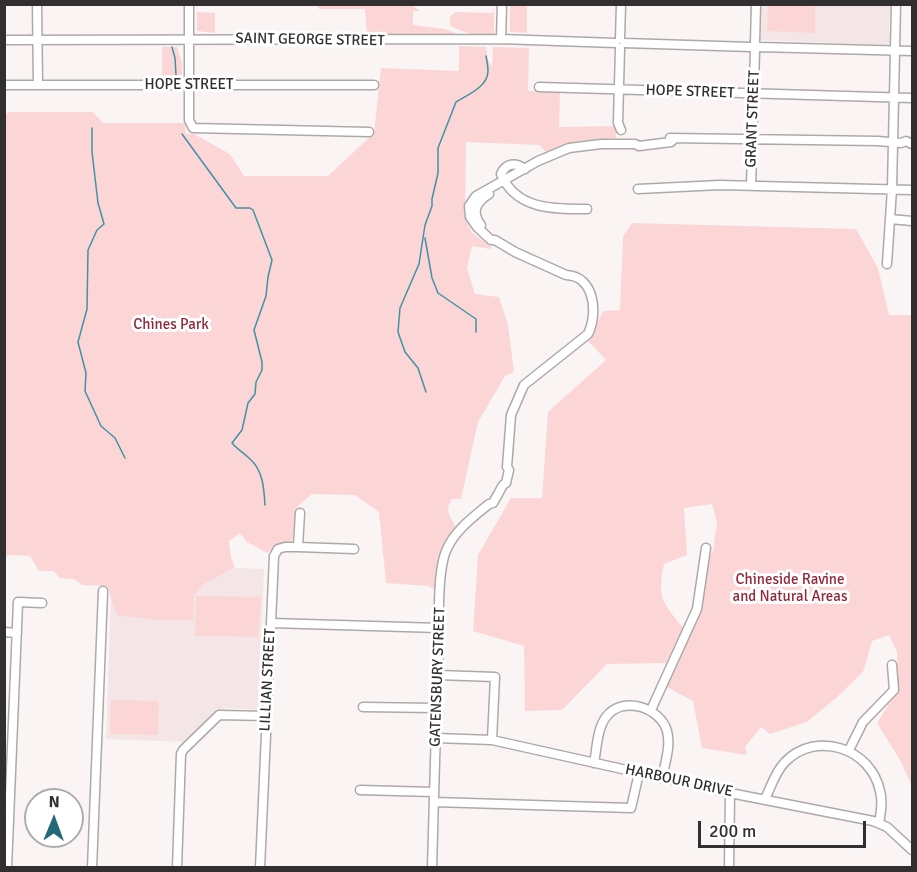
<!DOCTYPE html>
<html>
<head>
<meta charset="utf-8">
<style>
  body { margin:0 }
  #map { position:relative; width:917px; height:872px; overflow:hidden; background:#faf4f4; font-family:Signika,sans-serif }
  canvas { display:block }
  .frame { position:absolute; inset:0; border:6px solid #312f2f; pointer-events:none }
  .north { position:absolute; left:24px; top:788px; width:60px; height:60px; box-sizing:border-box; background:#fff; border:2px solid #adacac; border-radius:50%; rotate:1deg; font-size:16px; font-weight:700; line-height:24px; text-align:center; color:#312f2f }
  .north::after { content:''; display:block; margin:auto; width:21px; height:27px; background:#246979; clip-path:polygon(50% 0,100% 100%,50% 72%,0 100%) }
  .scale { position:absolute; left:698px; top:821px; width:168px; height:27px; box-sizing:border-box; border:3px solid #312f2f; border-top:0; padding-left:8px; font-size:18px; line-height:21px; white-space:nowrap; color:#312f2f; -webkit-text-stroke:4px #fff; paint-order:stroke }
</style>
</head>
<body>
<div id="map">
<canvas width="917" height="872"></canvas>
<div class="frame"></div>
<div class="north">N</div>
<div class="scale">200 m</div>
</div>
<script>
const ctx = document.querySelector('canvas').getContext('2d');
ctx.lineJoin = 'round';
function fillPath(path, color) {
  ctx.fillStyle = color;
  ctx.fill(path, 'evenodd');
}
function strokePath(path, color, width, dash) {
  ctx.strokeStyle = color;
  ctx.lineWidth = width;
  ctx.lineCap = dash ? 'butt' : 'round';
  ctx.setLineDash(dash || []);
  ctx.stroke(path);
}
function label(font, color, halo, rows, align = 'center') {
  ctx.font = font + ' Signika,sans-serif';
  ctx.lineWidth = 6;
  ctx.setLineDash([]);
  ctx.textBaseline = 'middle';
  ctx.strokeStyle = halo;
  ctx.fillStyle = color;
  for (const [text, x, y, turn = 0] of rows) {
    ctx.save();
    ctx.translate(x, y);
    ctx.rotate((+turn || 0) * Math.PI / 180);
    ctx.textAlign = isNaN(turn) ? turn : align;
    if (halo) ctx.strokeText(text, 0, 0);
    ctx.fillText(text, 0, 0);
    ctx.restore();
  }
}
const built = new Path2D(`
  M760,5h130l-1,26 2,10 -3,4 -128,-5z
  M236,568l28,1 -5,141 -34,-2 -9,3 -32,31 -78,-3 6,-168z`);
const green = new Path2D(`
  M317,5h95l8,6h-7v14l32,4 20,8 -98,-1 -2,-27h-46z
  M494,5v30l-17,2 -27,-11v-9l5,-5 38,1z
  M510,5h17v28l-17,-1z
  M768,5h47v28l-48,-2z
  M197,12l18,1v20l-18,-2z
  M459,46l27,1 2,13 4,7 1,-20 36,1 -1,43 32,1 -1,35 57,-1v12l-39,3 -31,11 -7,-7 -73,-3 -1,77 7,14 20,14 -2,2 -18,-3 -5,22 8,26 24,3 9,28 6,47 -9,4 -27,46 -17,77h-9c-8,11 -2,17 4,28 -15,22 -18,38 -20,63l-8,-4 -42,-3 -7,-71 -24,-17 -43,-1 -15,13 -5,35 -17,5 -8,6 -20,-11 -7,-9 -11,8 2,16 4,10 -31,17 -10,12 -1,24h-37l-39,-5 -10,-29 -25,-1 -8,-6 -14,-1 -7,-7h-14l-9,-15 -21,-1 -4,2v-443l5,-2h83l10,11h82l1,11h8l36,20 14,22h84l46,-43 7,-65 78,3z
  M162,47h15l5,16v14l-5,5h-15z
  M632,223l224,6 22,39 11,47h23v471l-12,-26 -23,-37 21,-33 -1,-38 -8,-17 -17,6 -9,31 -27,26 -29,24 -37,12 -9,-7 -16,20 2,8 -45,-7 -9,-47 -28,-15 33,-74 8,-51 7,-10 4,-29 -5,-18 -28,4 3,47 -23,9c-7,35 -2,37 19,64l-17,35 -59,1 -45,46 -37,1 -1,-65 -51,-15 5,-76 33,-57h31l6,-86 58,-52 -18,-19 15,-30 17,-1 3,-73z
  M196,596l65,1 -3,40 -63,-1z
  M111,700l48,1 -1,34 -48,-1z`);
const stream = new Path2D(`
  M172,47l3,11 1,17
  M92,128v24l6,51 6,21 -7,6 -9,20 -1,59 -9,33 8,31 -1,18 16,35 14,12 10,20
  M182,134l54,74h14l3,2 19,50 -4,17 -2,19 -12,34 8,32v8l-6,12 -1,12 -7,9 -6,27 -10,13c6,7 12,10 18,16 13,11 14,30 15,46
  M425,238l7,40 6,15 38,26v13
  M426,392l-8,-24 -13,-16 -7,-20 2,-24 19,-44 6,-39 7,-19v-7l6,-26v-25l18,-46c11,-7 32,-15 32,-31 0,-5 -1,-10 -2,-15`);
const minor = new Path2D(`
  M37,4l1,81
  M189,4v116l4,8 176,4
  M501,39l1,-35
  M620,39l1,-35
  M4,40l497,-1 114,4
  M624,43l127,4
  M755,43l1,-39
  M759,47l153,4
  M620,48l-2,75 3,7
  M4,85h370
  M539,87l373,11
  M670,138l208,3 23,2 5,-2 6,3
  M525,169c-10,-7 -19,-6 -24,5 15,36 53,35 86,35
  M751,186l4,-135
  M638,189l82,-4 192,5
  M890,219l22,2
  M481,225c-10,-13 -5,-23 8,-31
  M887,264l5,-75 4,-185
  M298,547l56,2
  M271,623l168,5
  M4,632l13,1
  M438,675l57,2 -3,63
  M363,707l73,1
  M651,710l46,-101 9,-61
  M436,738l56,2 238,53 143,28 14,6 25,23
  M849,750l14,-28 31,-32 -2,-25
  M594,763c3,-15 3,-34 12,-46 16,-22 54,-10 61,14 4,15 -2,32 -5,47
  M360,790l74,2
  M765,799c6,-12 10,-27 20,-37 31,-32 86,-14 95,29 3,10 1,22 -1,32
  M434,802l197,6 8,-35
  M7,868l11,-266 24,1
  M92,868l11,-277
  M177,868l4,-114 2,-4 36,-35 48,1
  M260,868l14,-312 4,-7 7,-2h13l2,-34
  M432,868c2,-74 4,-147 7,-221 0,-25 -2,-74 7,-96 8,-20 26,-33 43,-47l4,-1 10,-18 3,-2 3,-13 -2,-3 4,-52 13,-30 64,-51c10,-20 7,-58 -22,-59l-51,-23 -20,-12h-4l-14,-13 -7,-10 -1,-11 7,-10 62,-35 31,-13 32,-4h34l4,2 32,-4 3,-3
  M729,868l1,-75`);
const streetNames = [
  ["SAINT GEORGE STREET",310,40,1],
  ["HOPE STREET",189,85],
  ["HOPE STREET",690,92,2],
  ["GRANT STREET",753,119,-88],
  ["GATENSBURY STREET",438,677,-88],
  ["LILLIAN STREET",268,680,-87],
  ["HARBOUR DRIVE",679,781,12]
];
const parkNames = [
  ["Chines Park",171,325],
  ["Chineside Ravine",790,580],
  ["and Natural Areas",790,597]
];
fillPath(built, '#f4e6e6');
fillPath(green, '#fcd6d7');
strokePath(stream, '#4092a5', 1.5);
strokePath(minor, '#aea9a9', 11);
strokePath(minor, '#fff', 8);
label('15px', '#312f2f', '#fff', streetNames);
label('15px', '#912738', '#fff', parkNames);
</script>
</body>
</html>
